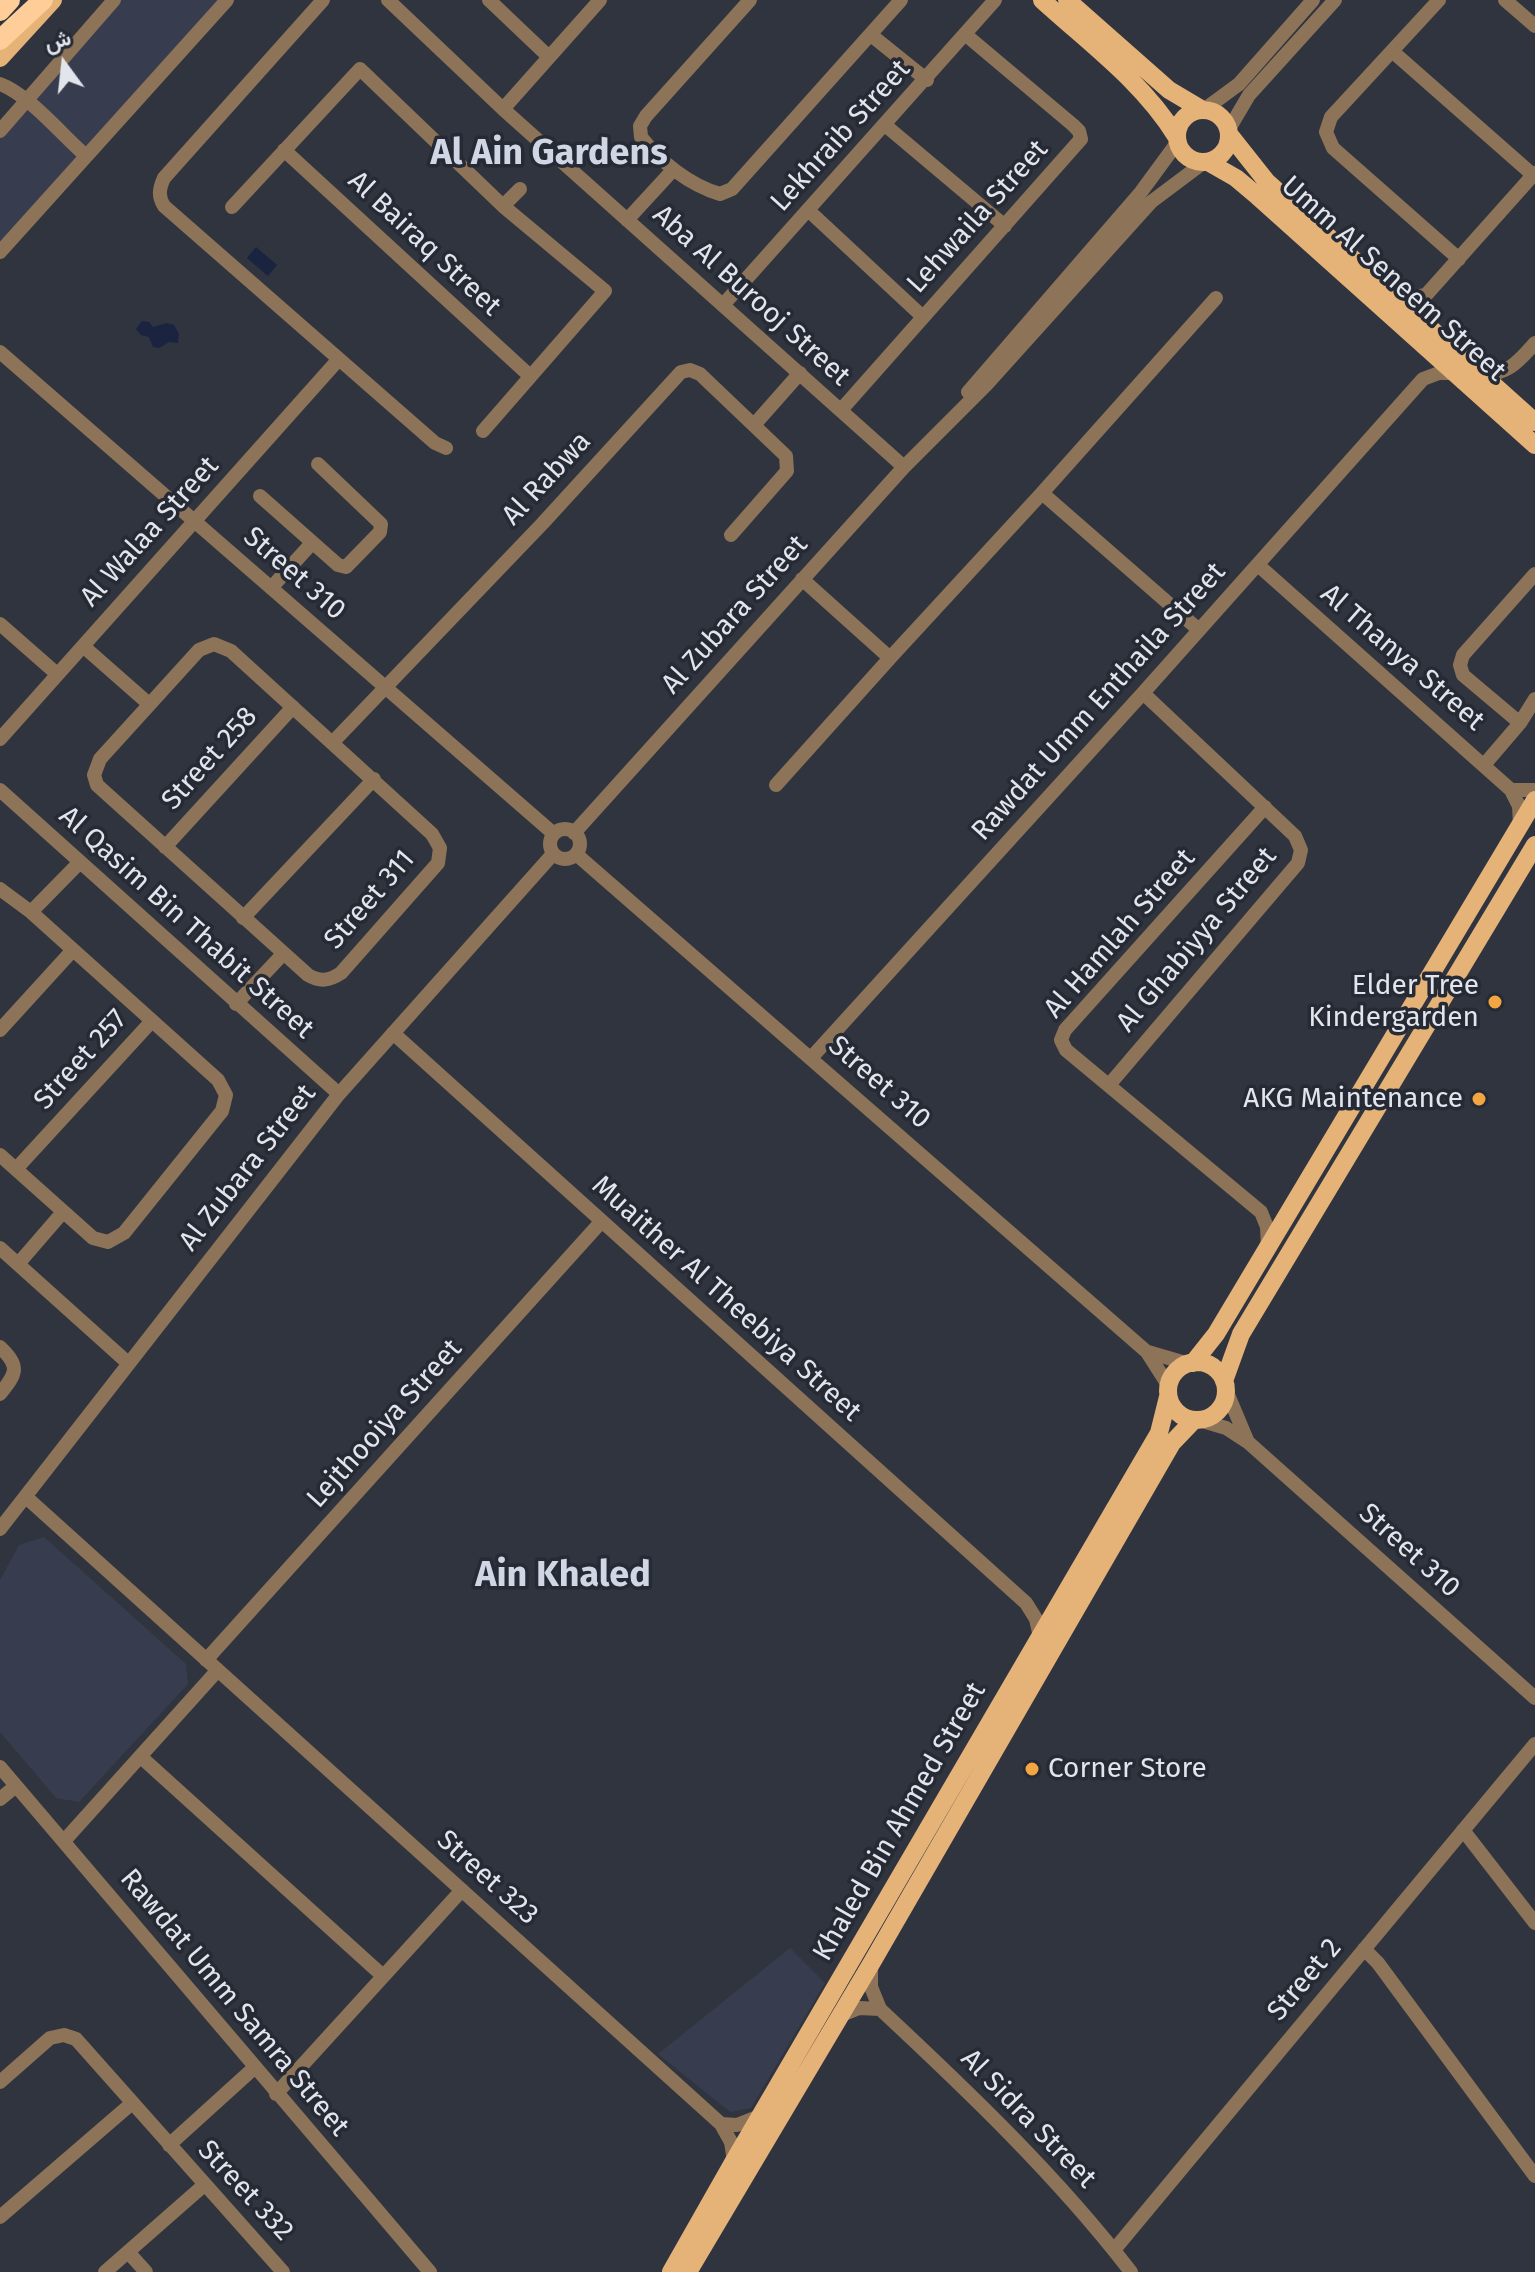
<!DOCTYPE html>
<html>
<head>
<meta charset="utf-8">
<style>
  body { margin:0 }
  #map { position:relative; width:1535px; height:2272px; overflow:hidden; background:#30343f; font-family:"Fira Sans",Vazirmatn,sans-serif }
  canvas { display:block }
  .north { position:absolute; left:24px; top:24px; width:80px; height:80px; -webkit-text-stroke:6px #262a35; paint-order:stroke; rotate:345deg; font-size:22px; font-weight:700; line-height:32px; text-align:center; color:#e2e5ec }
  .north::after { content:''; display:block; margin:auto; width:28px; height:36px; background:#e2e5ec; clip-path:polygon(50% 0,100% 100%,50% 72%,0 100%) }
</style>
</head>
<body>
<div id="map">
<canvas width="1535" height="2272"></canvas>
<div class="north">ش</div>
</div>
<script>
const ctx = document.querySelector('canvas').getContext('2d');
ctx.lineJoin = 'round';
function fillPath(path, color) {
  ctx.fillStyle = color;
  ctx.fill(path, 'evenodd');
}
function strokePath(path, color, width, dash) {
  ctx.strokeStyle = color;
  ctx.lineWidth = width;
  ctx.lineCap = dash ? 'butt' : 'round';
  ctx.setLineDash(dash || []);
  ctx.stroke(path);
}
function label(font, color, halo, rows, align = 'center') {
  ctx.font = font + ' "Fira Sans",sans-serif';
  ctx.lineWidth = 7;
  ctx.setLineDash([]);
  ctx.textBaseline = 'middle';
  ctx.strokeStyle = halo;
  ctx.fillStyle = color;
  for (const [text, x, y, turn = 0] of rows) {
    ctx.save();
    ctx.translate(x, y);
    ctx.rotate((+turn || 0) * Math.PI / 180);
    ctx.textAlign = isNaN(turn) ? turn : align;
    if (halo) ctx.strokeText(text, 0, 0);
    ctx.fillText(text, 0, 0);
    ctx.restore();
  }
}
const built = new Path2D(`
  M120,0h100l-135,148 -52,-48z
  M28,106l51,48 -79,91v-109z
  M44,1537l142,127 2,20 -109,118 -23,-4 -56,-66v-152l19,-35z
  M790,1948l35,35 -74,125 -21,4 -72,-58z`);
const water = new Path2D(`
  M256,247l21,18 -9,11 -21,-18z
  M142,321l7,1 4,5 14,-4 7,2 5,9 -1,9 -9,-1 -10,6 -6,-1 -4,-10 -8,-2 -5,-6z`);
const minor = new Path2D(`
  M323,0l-159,178c-5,11 -6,18 0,28l271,237 11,5
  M388,0l115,109 401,358
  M489,0l60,57
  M750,0l-104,116 -6,10 1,11c20,25 48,48 79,57l12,-5 169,-189
  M1439,0l-108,117 -5,15 7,16 126,111
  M1505,0l30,26
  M871,35l56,45
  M1392,51l141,124
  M0,84c28,10 62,51 85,71
  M503,109l97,-109
  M1205,109l34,-25 74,-84
  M885,125l120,101
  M1229,129l20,-34 86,-95
  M0,131l114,-131
  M284,150l246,226
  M503,206l17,-17
  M232,207l128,-138 143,137 102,85 -122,140
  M808,210l115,107
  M627,220l46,-50
  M0,252l227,-252
  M1399,299l27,-4 109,-122
  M723,305l272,-305
  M0,352l554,482
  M1481,374c26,2 38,-13 54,-31
  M968,392l173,-200 36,-49
  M841,410l240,-271 -2,-8 -6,-6 -107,-90
  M754,425l46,-52
  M1042,493l174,-195
  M260,496l78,69 8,2 34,-35 1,-8 -63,-60
  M1258,565l253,225 8,16 1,18
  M802,579l88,79 152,-165 157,137
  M271,588l41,-45
  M0,624l57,50
  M214,644l17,7 201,183 8,14 -2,15 -97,110c-12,8 -21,9 -33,2l-211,-190 -3,-10 6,-16 99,-109z
  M83,646l66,58
  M1520,723l-57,-48 -3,-10 3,-10 72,-81
  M0,739l339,-380
  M333,742l209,-218 139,-152 9,-2 10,4 86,82 1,15 -56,64
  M1484,765l36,-42 15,-24
  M776,785l114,-127
  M0,790l339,304
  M1511,790h24
  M1265,807l-200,223 -4,10 5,10 195,162 6,15 1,21
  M550 844a15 15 0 1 1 30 0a15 15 0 1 1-30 0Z
  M574,833l330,-366 82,-82 165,-183 52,-39
  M165,847l128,-140
  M576,854l571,498 21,33
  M0,889l31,23 187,168 8,15 -4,16 -98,122 -16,9 -15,-4 -93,-83
  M31,912l48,-49
  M243,918l131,-139
  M236,1004l47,-50
  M0,1030l72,-79
  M393,1033l633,570 10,16 4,18
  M811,1058l332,-365 280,-314 16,-6h17
  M1109,1085l189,-222 3,-13 -6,-14 -152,-143
  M16,1169l135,-147
  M0,1248l128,115
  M18,1264l45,-52
  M0,1347c21,20 16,27 0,47
  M1148,1352l41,12
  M1226,1390l21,50
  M1199,1420l27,8 23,15 286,255
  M26,1497l695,627 10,18 3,19
  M0,1529l339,-435 214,-240
  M206,1660l395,-438
  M141,1757l242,219
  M0,1767l430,505
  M0,1799l16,-13
  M1463,1830l72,93
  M64,1841l153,-170
  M1364,1949l14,14 157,213
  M871,1964v23l9,22c89,83 177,167 251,263
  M839,2016l20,-8 21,1
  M0,2082l50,-44 14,-3 12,4 207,233
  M276,2094l186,-204
  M721,2124l16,1 23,-9
  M169,2145l85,-77
  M0,2217l131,-113
  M1114,2250l421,-506
  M128,2252l18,20
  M105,2272l98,-86`);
const major = new Path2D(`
  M1042,0c46,42 101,82 134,136
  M1067,0l102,90 32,19
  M0,58l53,-58
  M1177 136a26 26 0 1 1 52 0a26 26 0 1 1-52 0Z
  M1229,134l38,48 268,240
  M1208,162l28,16 19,16 280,251
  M1168 1391a29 29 0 1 1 58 0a29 29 0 1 1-58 0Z
  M1193,1363l23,-29 319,-534
  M1224,1381l17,-47 294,-489
  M671,2272l63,-111 425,-728 9,-36
  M688,2272l183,-308 301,-521 22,-23`);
const highway = new Path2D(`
  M0,11l10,-11
  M0,40l43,-40`);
const markers = [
  [1495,1002,8,"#f2a541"],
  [1479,1099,8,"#f2a541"],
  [1032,1769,8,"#f2a541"]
];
const streetNames = [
  ["Lekhraib Street",841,136,-48],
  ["Lehwaila Street",978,217,-48],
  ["Al Bairaq Street",424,244,43],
  ["Umm Al Seneem Street",1393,279,42],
  ["Aba Al Burooj Street",751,296,42],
  ["Al Rabwa",547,479,-47],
  ["Al Walaa Street",150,532,-48],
  ["Street 310",294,574,41],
  ["Al Zubara Street",735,615,-48],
  ["Al Thanya Street",1402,658,41],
  ["Rawdat Umm Enthaila Street",1099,702,-48],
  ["Street 258",210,759,-48],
  ["Street 311",370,900,-49],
  ["Al Qasim Bin Thabit Street",186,923,42],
  ["Al Hamlah Street",1120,934,-49],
  ["Al Ghabiyya Street",1197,940,-50],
  ["Street 257",81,1060,-48],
  ["Street 310",879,1083,41],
  ["Al Zubara Street",248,1168,-52],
  ["Muaither Al Theebiya Street",726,1299,42],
  ["Lejthooiya Street",385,1424,-48],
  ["Street 310",1409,1551,42],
  ["Khaled Bin Ahmed Street",900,1822,-60],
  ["Street 323",487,1878,42],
  ["Street 2",1305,1980,-50],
  ["Rawdat Umm Samra Street",234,2003,50],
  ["Al Sidra Street",1028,2119,46],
  ["Street 332",245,2191,47]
];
const poiNames = [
  ["Elder Tree",1479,986],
  ["Kindergarden",1479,1018],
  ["AKG Maintenance",1463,1099],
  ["Corner Store",1048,1769,"left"]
];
const districtNames = [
  ["Al Ain Gardens",549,154],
  ["Ain Khaled",563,1576]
];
fillPath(built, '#373d4e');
fillPath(water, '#1a233f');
strokePath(minor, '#8d7458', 14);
strokePath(major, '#e5b278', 18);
strokePath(highway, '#ffcd97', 20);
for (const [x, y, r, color] of markers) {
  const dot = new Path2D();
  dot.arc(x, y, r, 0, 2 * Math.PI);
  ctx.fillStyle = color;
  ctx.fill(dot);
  strokePath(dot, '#262a35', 3);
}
label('28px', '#e2e5ec', '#262a35', streetNames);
label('28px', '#e2e5ec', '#262a35', poiNames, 'right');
label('bold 36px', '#d1d6e5', '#262a35', districtNames);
</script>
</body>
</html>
